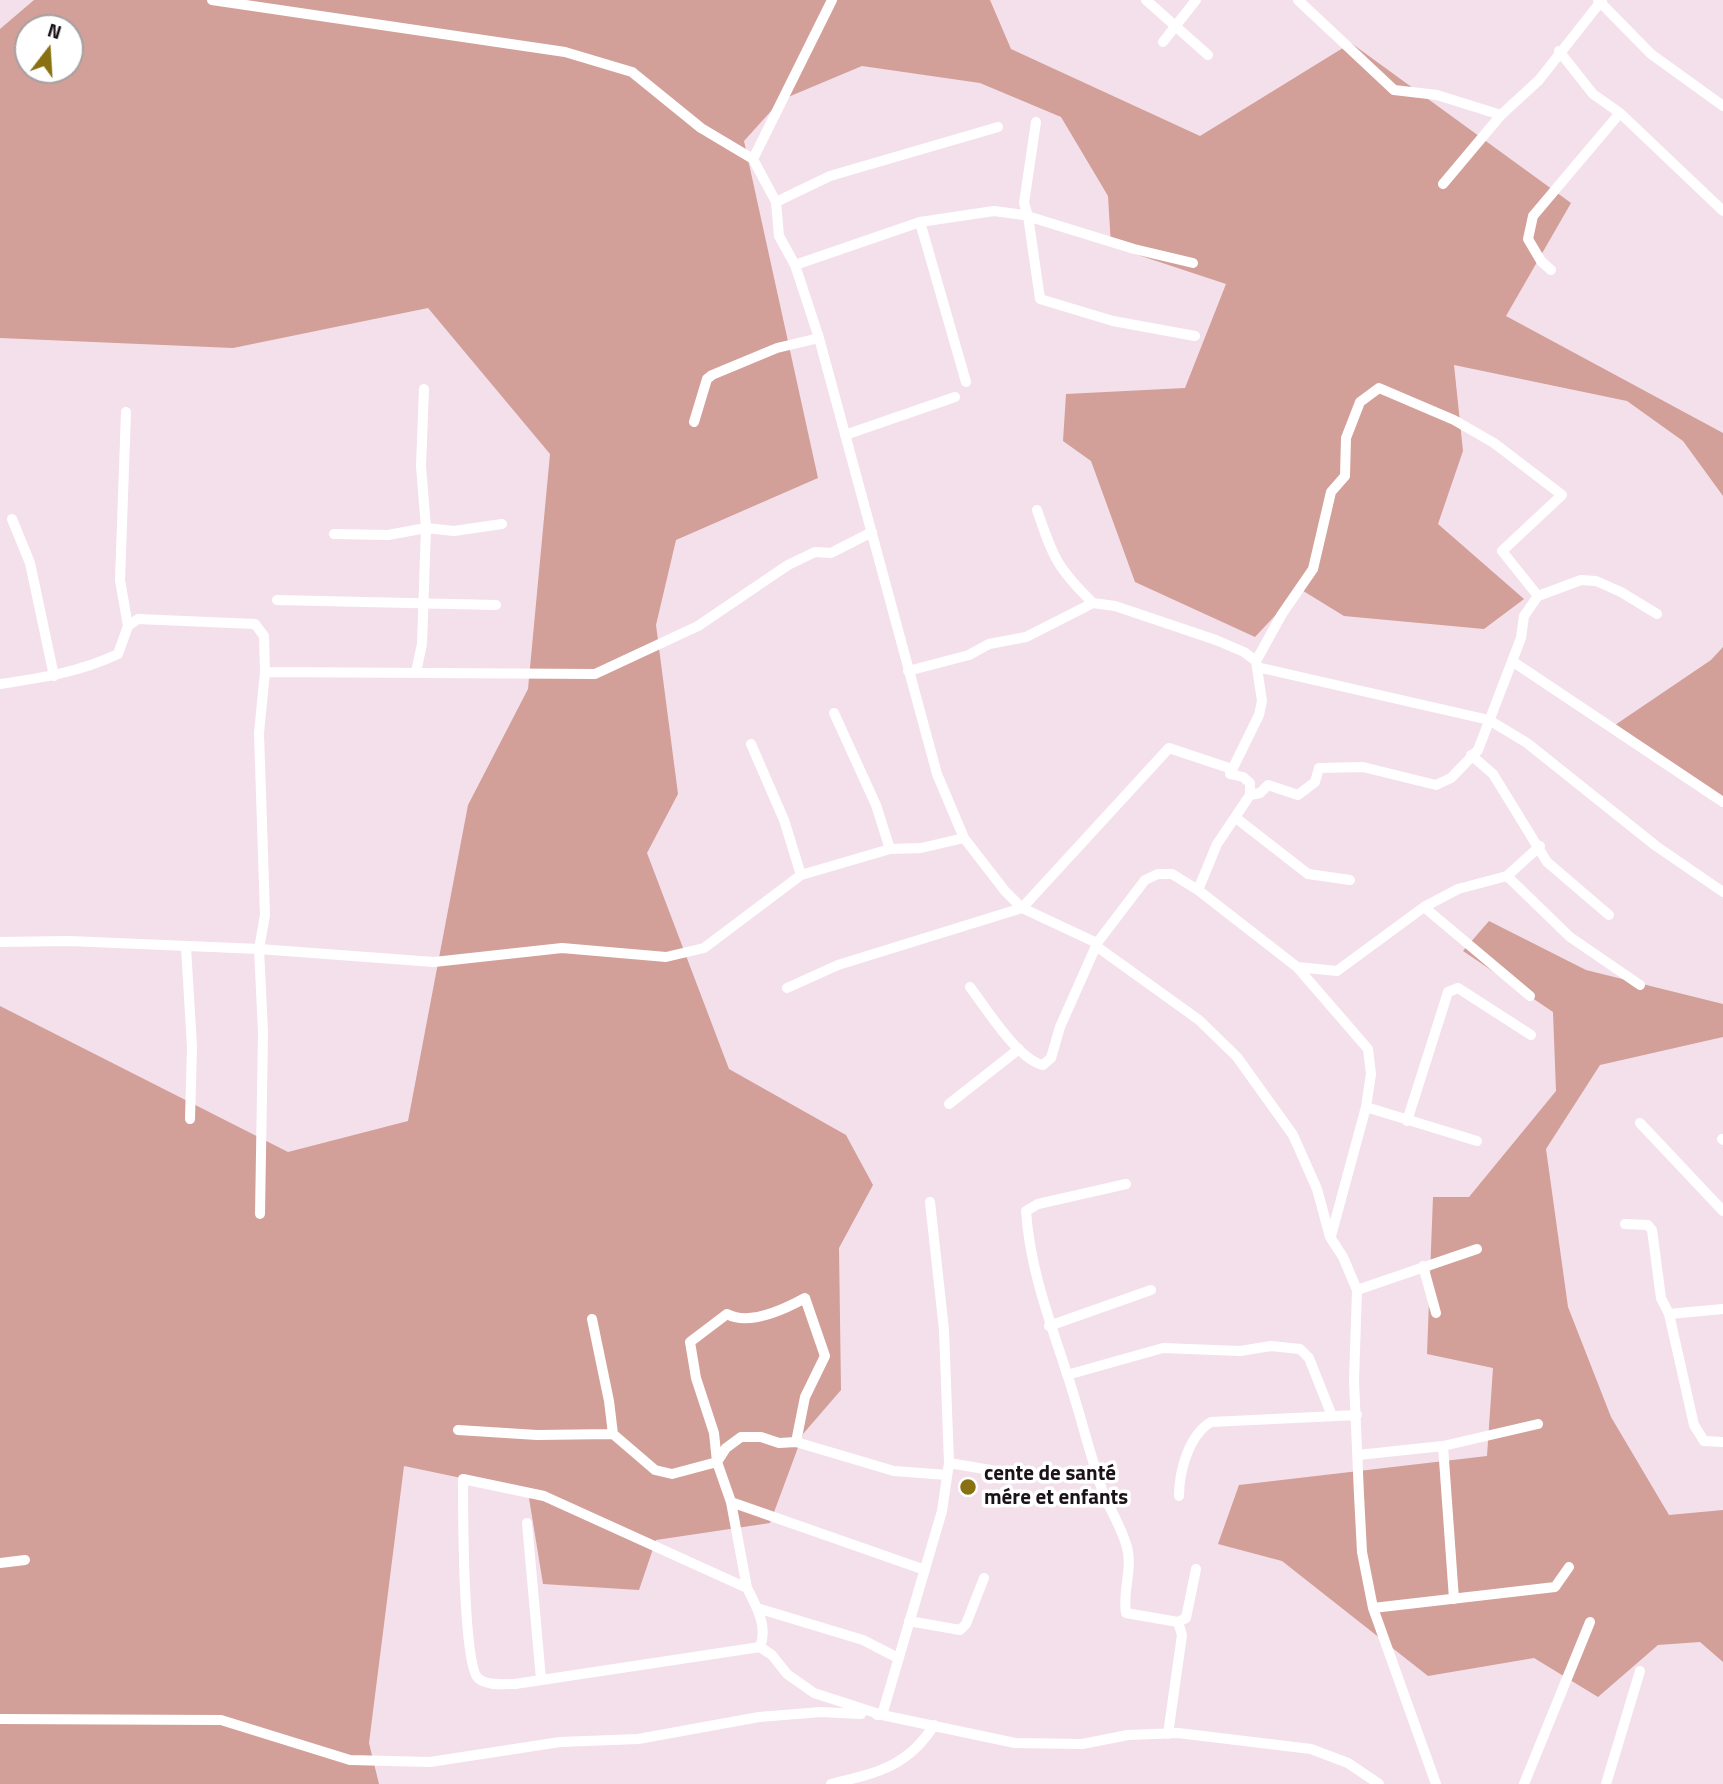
<!DOCTYPE html>
<html>
<head>
<meta charset="utf-8">
<style>
  body { margin:0 }
  #map { position:relative; width:1723px; height:1784px; overflow:hidden; background:#f4e0eb; font-family:"Titillium Web",sans-serif }
  canvas { display:block }
  .north { position:absolute; left:14px; top:14px; width:70px; height:70px; box-sizing:border-box; background:#fff; border:2px solid #a3a1a2; border-radius:50%; rotate:17deg; font-size:19px; font-weight:700; line-height:28px; text-align:center; color:#1a1317 }
  .north::after { content:''; display:block; margin:auto; width:24px; height:32px; background:#897011; clip-path:polygon(50% 0,100% 100%,50% 72%,0 100%) }
</style>
</head>
<body>
<div id="map">
<canvas width="1723" height="1784"></canvas>
<div class="north">N</div>
</div>
<script>
const ctx = document.querySelector('canvas').getContext('2d');
ctx.lineJoin = 'round';
function fillPath(path, color) {
  ctx.fillStyle = color;
  ctx.fill(path, 'evenodd');
}
function strokePath(path, color, width, dash) {
  ctx.strokeStyle = color;
  ctx.lineWidth = width;
  ctx.lineCap = dash ? 'butt' : 'round';
  ctx.setLineDash(dash || []);
  ctx.stroke(path);
}
function label(font, color, halo, rows, align = 'center') {
  ctx.font = font + ' "Titillium Web",sans-serif';
  ctx.lineWidth = 7;
  ctx.setLineDash([]);
  ctx.textBaseline = 'middle';
  ctx.strokeStyle = halo;
  ctx.fillStyle = color;
  for (const [text, x, y, turn = 0] of rows) {
    ctx.save();
    ctx.translate(x, y);
    ctx.rotate((+turn || 0) * Math.PI / 180);
    ctx.textAlign = isNaN(turn) ? turn : align;
    if (halo) ctx.strokeText(text, 0, 0);
    ctx.fillText(text, 0, 0);
    ctx.restore();
  }
}
const forest = new Path2D(`
  M34,0h956l21,49 189,87 151,-93 220,160 -65,113 217,117v63l-40,-55 -56,-40 -173,-36 9,86 -25,73 86,75 -40,30 -140,-13 -44,-27 -45,48 -120,-55 -44,-121 -28,-20 3,-47 119,-6 41,-104 -115,-38 -3,-50 -47,-79 -81,-34 -118,-17 -81,34 -37,41 74,337 -142,62 -20,85 22,169 -31,59 82,216 117,66 27,50 -34,63 2,142 -38,44 -33,89 -114,17 -17,50 -96,-6 -15,-92 -124,-26 -35,277 10,41h-379v-778l288,146 120,-31 60,-316 60,-116 22,-235 -122,-146 -195,40 -233,-10v-309zM28,28h42v42h-42z
  M1723,647v150l-108,-72 96,-65z
  M1489,921l97,49 137,34v33l-123,28 -54,84 22,158 43,110 58,98 54,-5v152l-23,-20 -42,3 -60,52 -64,-39 -106,18 -146,-115 -64,-17 21,-59 248,-29 6,-88 -66,-14 6,-157h36l87,-106 -3,-79 -90,-61z`);
const minor = new Path2D(`
  M212,0l353,52 67,20 69,56 52,31 23,43 3,34 16,29 24,73 118,436 27,64 41,53 17,17 75,35 -1,3 103,74 38,37 56,78 24,54 13,48 13,20 14,33 -3,91 5,114 3,57 11,56 63,176
  M1146,0l62,55
  M1298,0l96,90 43,5 64,20
  M1598,0l53,54 72,52
  M1163,42l33,-42
  M1559,51l34,43 27,19 103,98
  M1036,122l-12,81 4,13 12,83 73,22 82,15
  M753,159l79,-159
  M1443,184l58,-69 38,-35 63,-80
  M776,202l54,-26 168,-49
  M920,222l46,160
  M795,265l125,-43 74,-11 30,4 110,34 59,14
  M1551,270l-10,-9 -13,-22 5,-23 87,-103
  M126,412l-6,168 8,46
  M694,422l13,-43 5,-4 65,-27 42,-10
  M845,435l110,-38
  M1037,510c16,47 20,58 56,93
  M12,519l18,44 24,113
  M334,534l54,1 38,-7 28,3 48,-7
  M277,600l219,5
  M1256,661l26,-47 31,-45 18,-77 14,-16 1,-38 14,-36 19,-14 75,32 40,23 68,52 -60,56 36,45
  M1512,661l211,141
  M1257,667l232,53 38,23 129,103 67,46
  M908,671l61,-16 20,-11 37,-7 67,-34 22,3 101,34 28,12 12,9 6,40 -3,14 -29,59 13,3 7,6v12
  M265,672l330,2 103,-48 90,-61 27,-13 16,1 41,-21
  M416,672l6,-28 4,-116 -5,-62 3,-77
  M0,684c41,-6 80,-12 118,-30l10,-28 10,-7 117,5 9,12 1,36 -6,61 6,182 -6,34 4,83 -3,182
  M834,713l42,92 14,44
  M751,744l33,76 17,55
  M1471,755l22,19 54,88 62,53
  M1236,818l72,56 42,6
  M1507,876l63,61 70,48
  M1198,890l19,-46 33,-49 10,-2 8,-8 30,10 17,-13 4,-14 44,-1 73,18 15,-7 27,-28 43,-112 3,-22 14,-20 43,-16 15,1 25,11 36,22
  M1424,907l106,89
  M0,942l69,-1 190,8 175,13 128,-14 104,9 38,-9 97,-73 89,-26 31,-1 43,-10
  M1097,943l48,-63 13,-6h14l26,16 99,77 71,82 3,25 -5,33 -35,129
  M186,947l6,100 -2,72
  M1297,967l40,4 87,-64 34,-18 49,-13 33,-30
  M970,987c16,21 48,73 73,78l8,-7 9,-31 36,-81
  M787,988l51,-23 184,-57 147,-160 63,21
  M949,1104l70,-55
  M1366,1107l111,34
  M1407,1121l41,-129 10,-4 73,47
  M1640,1123l83,88
  M1722,1139l1,1
  M1126,1184l-88,20 -12,7c4,59 24,110 42,166 13,39 22,79 36,118 7,16 17,32 22,49 8,23 -4,46 0,69l52,9
  M1625,1224l23,1 4,5 9,68 8,16 25,111 10,16 19,1
  M1423,1266l13,47
  M1357,1290l120,-41
  M1669,1314l54,-5
  M592,1319l17,82 4,33 42,36 17,4 45,-12 9,-14 15,-11h20l18,6 17,-1 98,29 53,4
  M1049,1326l102,-36
  M1067,1375l96,-27 77,3 31,-5 29,3 9,9 23,58
  M458,1430l79,5 76,-1
  M1443,1446l11,153
  M1358,1455l85,-9 95,-22
  M949,1463l77,13 69,-6
  M1179,1496c0,-25 10,-61 32,-74l146,-7
  M731,1502l194,68
  M527,1523l14,156
  M0,1563l25,-3
  M747,1588l-16,-86 -14,-40 -3,-29 -18,-55 -6,-36 37,-28c22,12 58,-5 78,-16l20,58 -20,41 -9,45
  M757,1608l106,32 35,18
  M1373,1608l182,-21 14,-20
  M909,1621l51,9 6,-6 18,-46
  M1178,1622l8,-4 10,-49
  M760,1647c8,-20 -3,-40 -13,-59l-203,-92 -81,-17c0,29 0,186 15,199 8,8 26,6 37,6l245,-37 12,8 15,19 27,19 68,22 133,28 67,1 46,-9 50,-2 133,16 37,14 31,21
  M877,1715h5l60,-204 7,-48 -5,-133 -14,-128
  M0,1719l221,1 129,40 80,2 130,-20 78,-3 121,-22 62,-5 40,2
  M1168,1734l14,-99 -4,-13
  M831,1784c45,-11 77,-17 103,-59
  M1524,1784l66,-162
  M1606,1784l34,-113`);
const markers = [
  [968,1487,9,"#897011"]
];
const poiNames = [
  ["cente de santé",984,1475],
  ["mére et enfants",984,1499]
];
fillPath(forest, '#d29f99');
strokePath(minor, '#fff', 10);
for (const [x, y, r, color] of markers) {
  const dot = new Path2D();
  dot.arc(x, y, r, 0, 2 * Math.PI);
  ctx.fillStyle = color;
  ctx.fill(dot);
  strokePath(dot, '#fff', 2.5);
}
label('bold 21px', '#1a1317', '#fff', poiNames, 'left');
</script>
</body>
</html>
